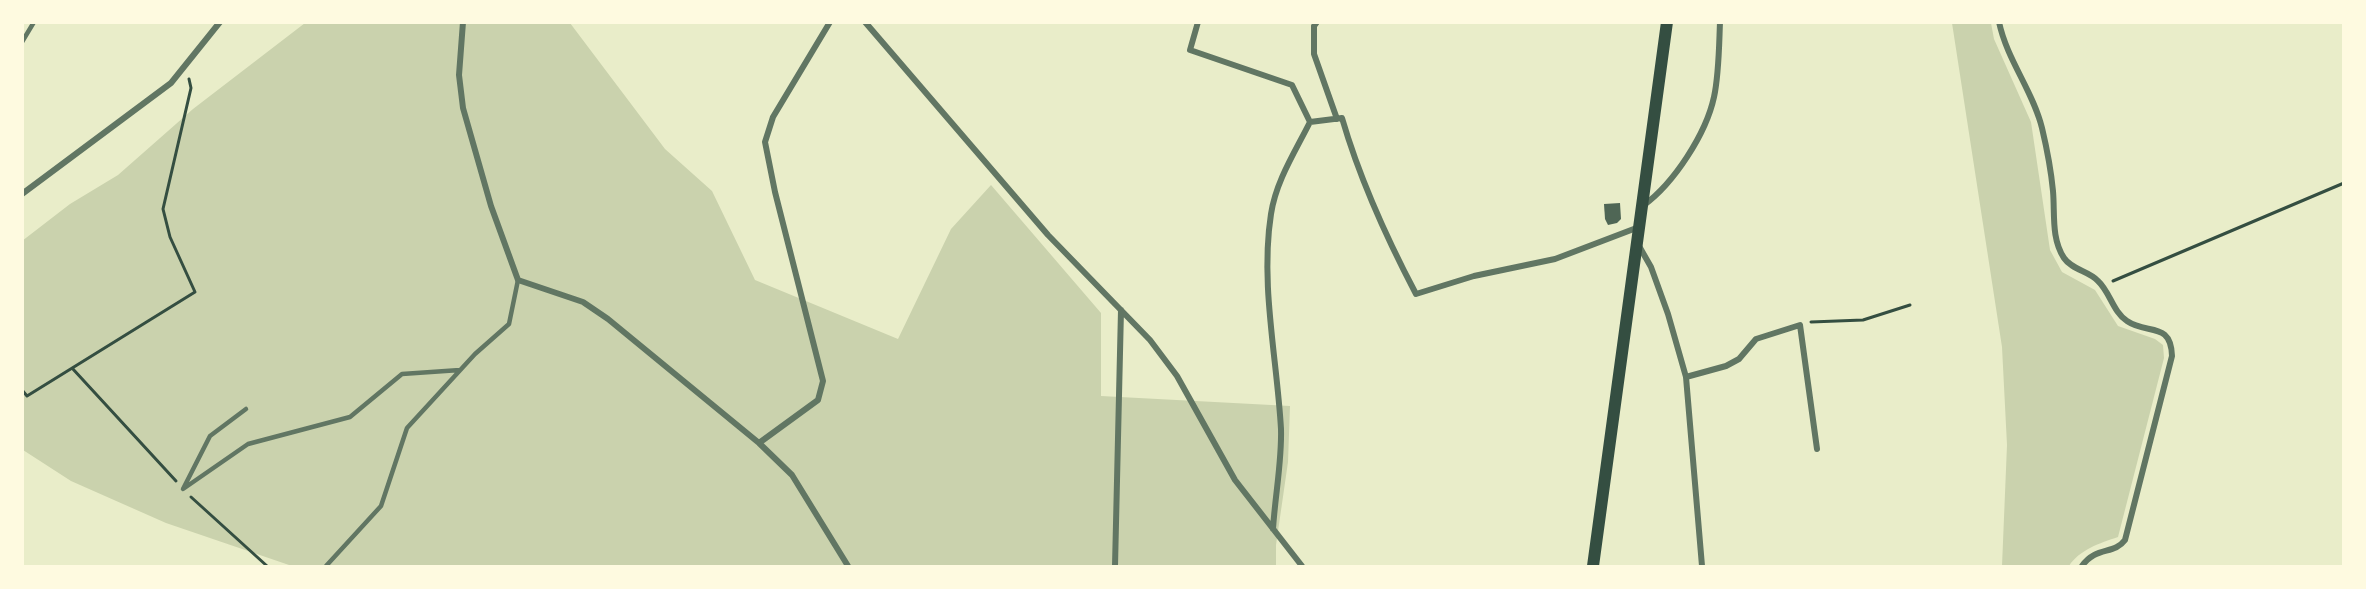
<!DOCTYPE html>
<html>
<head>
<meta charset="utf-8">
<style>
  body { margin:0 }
  #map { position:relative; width:2366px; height:589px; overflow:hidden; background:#e9edc9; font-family:Jost,sans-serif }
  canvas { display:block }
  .frame { position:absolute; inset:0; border:24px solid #fefae0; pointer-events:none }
</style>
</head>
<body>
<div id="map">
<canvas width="2366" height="589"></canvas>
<div class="frame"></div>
</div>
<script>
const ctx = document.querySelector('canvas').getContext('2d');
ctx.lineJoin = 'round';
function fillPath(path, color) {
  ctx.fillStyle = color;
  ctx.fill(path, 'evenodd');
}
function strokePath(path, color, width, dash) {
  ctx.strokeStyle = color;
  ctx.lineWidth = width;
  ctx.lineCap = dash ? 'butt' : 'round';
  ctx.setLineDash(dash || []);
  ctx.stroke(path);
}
const green = new Path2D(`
  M305,23h265l95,126 47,42 43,89 143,59 53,-110 40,-44 110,128v83l189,10 -2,56 -12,83v21h-984l-126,-43 -95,-42 -48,-31 -1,-209 48,-37 48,-29 75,-66z
  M1952,23h39l3,16 37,83 19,128 12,22 33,18 23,36 37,13 8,6 1,13 -46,179c-18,6 -39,13 -49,29h-67l5,-121 -5,-98z`);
const building = new Path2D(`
  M1620,203l1,16 -4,4 -9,2 -3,-6 -1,-15z`);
const path = new Path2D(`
  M2113,281l231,-98
  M1811,322l52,-2 47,-15
  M72,368l104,113
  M22,390l5,6 168,-104 -25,-55 -7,-28 28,-121 -2,-9
  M191,497l76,69`);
const service = new Path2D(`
  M22,42l12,-20
  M246,409l-36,27 -27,53 65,-45 102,-27 52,-43 58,-4
  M326,566l55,-60 26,-78 68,-74 34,-30 9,-44`);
const minor = new Path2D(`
  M463,22l-4,53 4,33 28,98 27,74 65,22 25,17 151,124 33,32 56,91
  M865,22l183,213 102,105 27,36 58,104 67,86
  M1198,22l-8,28 102,35 18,37
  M1317,22l-3,4v28l23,65
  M1999,22c8,38 34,69 43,106 5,21 9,42 11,63 2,23 -2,47 11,67 8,12 25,13 34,23 12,11 15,31 29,40 20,14 44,0 45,35l-47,184c-11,15 -29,6 -43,26
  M1310,122l32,-4c18,62 44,119 74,176l58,-18 81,-17 84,-32
  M22,194l149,-111 49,-61
  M1644,205c30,-22 62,-71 70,-108 5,-23 5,-51 6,-75
  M1639,246l12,21 17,47 18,63 16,189
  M1686,377l40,-11 13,-7 17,-20 44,-14 17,124
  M759,443l59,-43 5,-19 -48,-189 -10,-50 8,-25 57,-95
  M1273,529c2,-33 9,-68 8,-100 -4,-71 -21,-145 -10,-215 5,-33 24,-62 39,-92
  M1115,566l6,-256`);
const secondary = new Path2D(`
  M1593,566l74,-544`);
fillPath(green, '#cad2ad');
fillPath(building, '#4f6655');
strokePath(path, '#344e41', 3);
strokePath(service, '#617663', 4.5);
strokePath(minor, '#617663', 6);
strokePath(secondary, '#344e41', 12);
</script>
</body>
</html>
